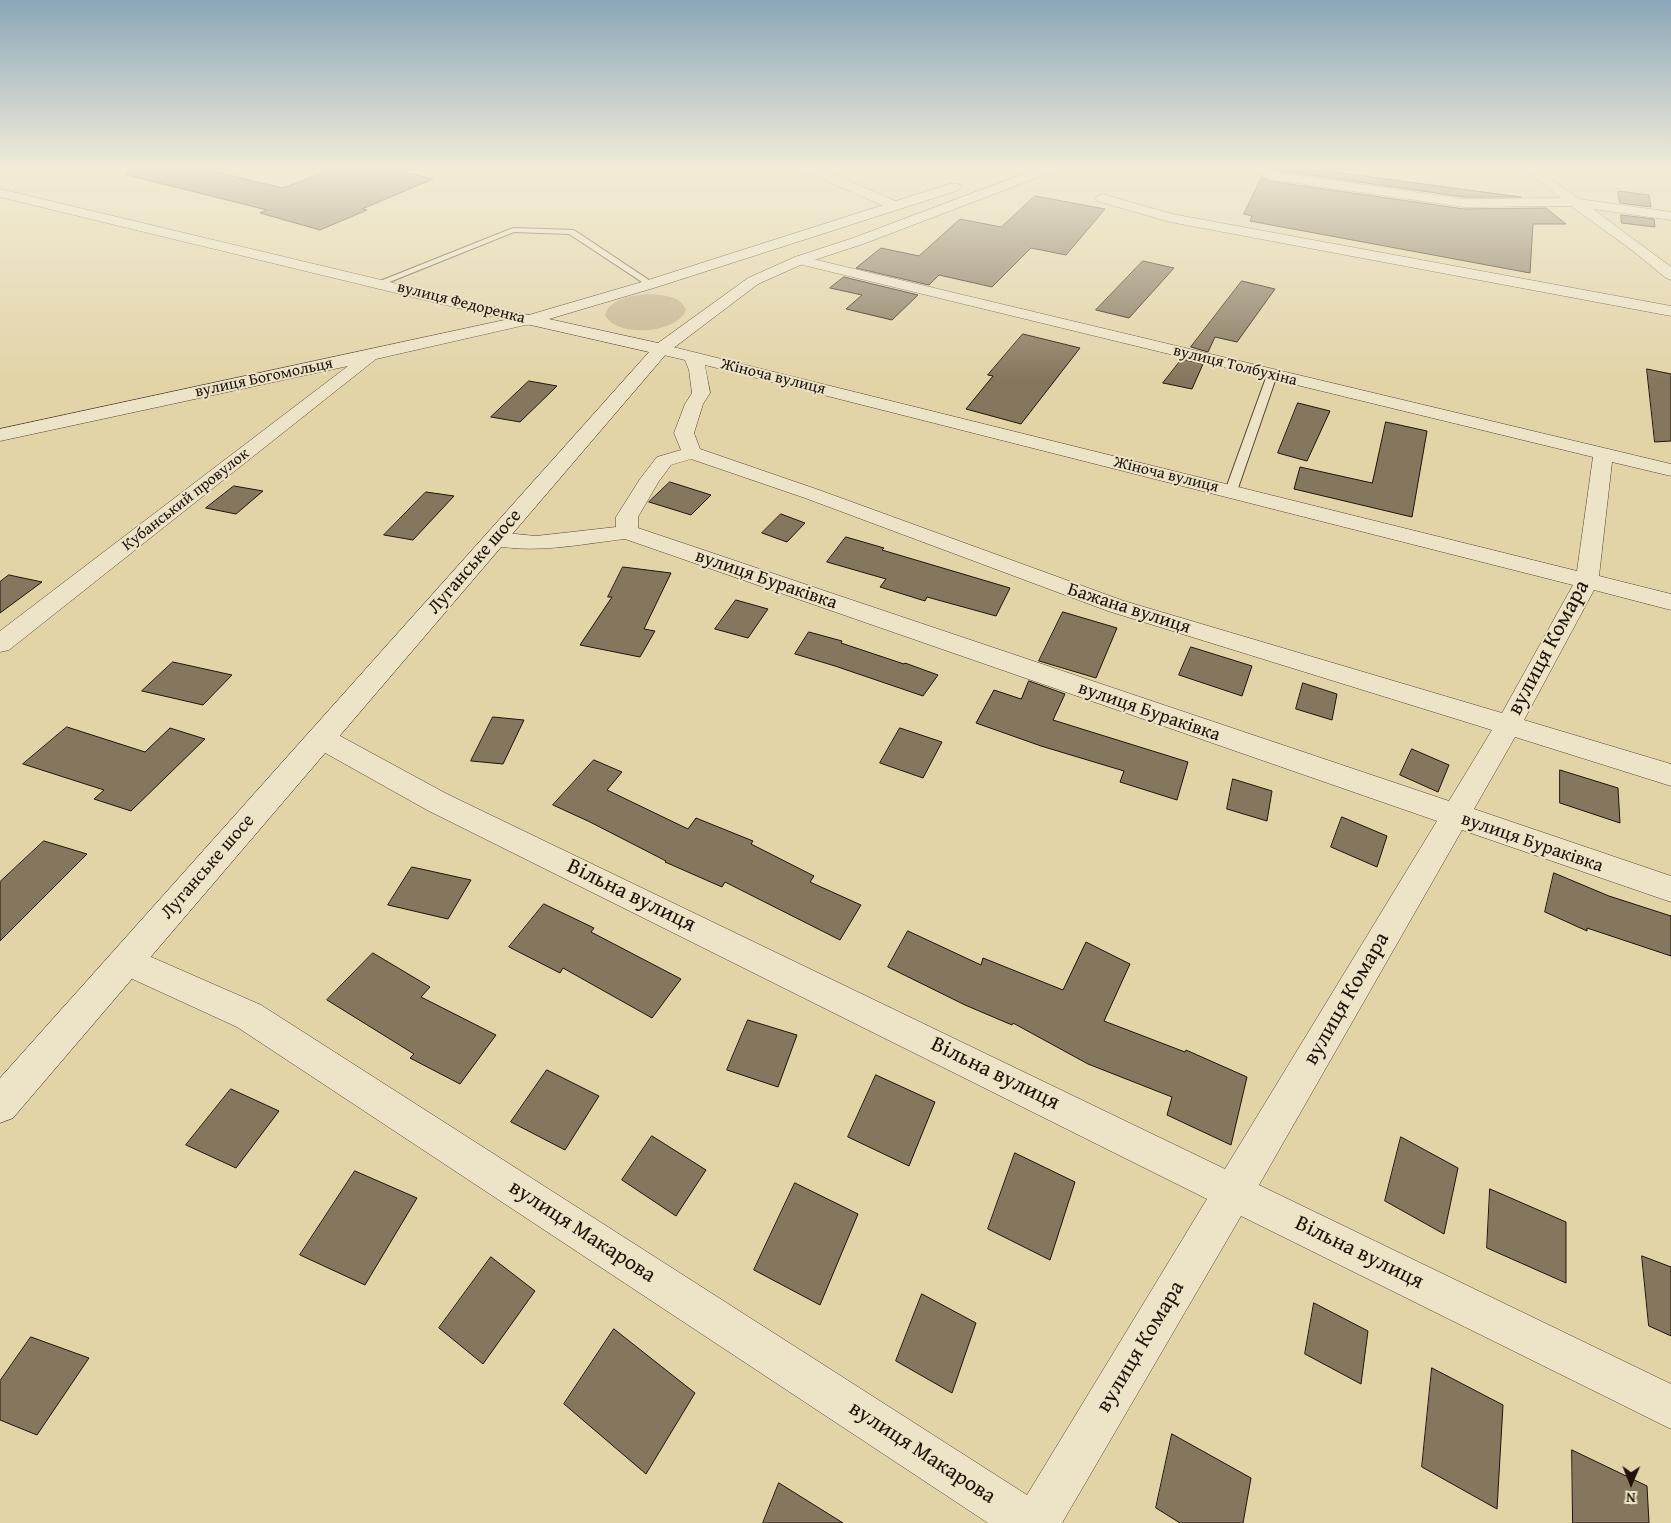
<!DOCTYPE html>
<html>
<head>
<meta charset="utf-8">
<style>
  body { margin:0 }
  #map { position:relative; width:1671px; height:1523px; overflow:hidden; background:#e3d4a8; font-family:"Gentium Book Plus",serif }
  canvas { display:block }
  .north { position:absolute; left:1606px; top:1458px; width:50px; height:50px; -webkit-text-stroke:4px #ede3c6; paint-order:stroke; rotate:181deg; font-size:14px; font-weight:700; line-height:20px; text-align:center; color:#20130b }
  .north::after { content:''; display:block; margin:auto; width:18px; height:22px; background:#20130b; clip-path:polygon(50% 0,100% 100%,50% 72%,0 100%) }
</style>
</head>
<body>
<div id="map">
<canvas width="1671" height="1523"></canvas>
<div class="north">N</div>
</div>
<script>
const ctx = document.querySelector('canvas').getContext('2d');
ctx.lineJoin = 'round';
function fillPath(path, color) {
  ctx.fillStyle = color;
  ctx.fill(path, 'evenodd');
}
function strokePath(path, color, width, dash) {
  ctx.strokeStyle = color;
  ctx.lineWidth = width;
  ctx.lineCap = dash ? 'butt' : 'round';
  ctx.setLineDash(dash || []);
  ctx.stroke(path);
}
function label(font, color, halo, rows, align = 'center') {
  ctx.font = font + ' "Gentium Book Plus",serif';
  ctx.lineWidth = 4;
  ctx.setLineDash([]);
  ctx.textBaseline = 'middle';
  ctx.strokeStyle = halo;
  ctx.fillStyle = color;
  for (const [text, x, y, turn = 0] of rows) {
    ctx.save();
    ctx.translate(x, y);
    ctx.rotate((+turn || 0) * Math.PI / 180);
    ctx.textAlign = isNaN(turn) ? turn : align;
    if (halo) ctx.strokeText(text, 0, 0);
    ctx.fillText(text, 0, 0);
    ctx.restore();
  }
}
const green = new Path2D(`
  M647,294c14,1 33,1 39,16 -9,24 -70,28 -81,5 5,-17 27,-19 42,-21z`);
const building = new Path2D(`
  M128,166h62l93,22 57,-22h39l54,13 -71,30 5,1 -47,20 -60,-17 7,-3 -140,-35z
  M1268,166h21l232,31h-57l-196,-28 -3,1z
  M1262,177l6,4 196,28 82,-1 20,16h-33l-3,49 -280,-52 2,-5 -8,-2z
  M1618,191l31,4 2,12 -31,-4z
  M1035,196l70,13 -39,46 -35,-7 -39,39 -53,-12 -10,10 -73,-17 25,-20 38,8 41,-37 41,8z
  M1621,215l33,4 1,8 -33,-4z
  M1143,261l31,7 -45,50 -33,-8z
  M844,277l74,18 -26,25 -46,-11 16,-14 -32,-7z
  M1242,281l33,8 -38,53 -22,-5 -7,15 -17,-5z
  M1023,334l57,14 -59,76 -55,-15 27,-33 -5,-1z
  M1182,359l21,5 -11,25 -29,-6z
  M1647,369l24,5v67l-16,1z
  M529,381l28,5 -37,36 -29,-5z
  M1298,403l32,8 -23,50 -29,-8z
  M1386,422l41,9 -15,86 -118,-28 6,-22 72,16z
  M670,482l41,13 -20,20 -42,-13z
  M234,486l29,5 -27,23 -30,-6z
  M426,492l28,4 -41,44 -29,-5z
  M781,514l24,9 -18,19 -25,-9z
  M846,537l38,11 -2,2 128,38 -14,28 -69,-19 -2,4 -45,-14 6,-8 -59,-17z
  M623,567l48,6 -27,56 11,2 -15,26 -60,-12 32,-48h-4z
  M9,575l33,7 -42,31v-31z
  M736,600l32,9 -20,29 -33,-9z
  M1063,612l54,16 -21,50 -57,-17z
  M809,632l33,9 -1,2 63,21 1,-1 33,12 -15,21 -88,-30 -40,-12z
  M1191,647l61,19 -10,30 -63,-21z
  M173,662l59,13 -29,30 -61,-14z
  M1029,681l36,13 -12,26 135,42 -11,38 -57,-18 4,-11 -83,-25 -65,-23 18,-33 27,9z
  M1303,683l34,11 -5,26 -36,-11z
  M493,717l31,3 -21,44 -32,-3z
  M67,727l78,25 25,-24 35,11 -74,72 -37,-12 10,-9 -81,-26z
  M900,728l42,14 -19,36 -43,-15z
  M1412,749l37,16 -11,27 -38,-17z
  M594,760l28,12 -15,18 81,39 8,-11 57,23 -2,3 63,32 -4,6 51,23 -21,35 -115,-58 -3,5 -57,-25 1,-1 -76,-39 -37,-17z
  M1560,770l58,18 2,35 -60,-20z
  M1233,779l39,12 -5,30 -40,-12z
  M1342,817l45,19 -10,31 -46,-20z
  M44,841l43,13 -87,87v-59z
  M412,867l59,13 -23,39 -60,-14z
  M1554,873l55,23 62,20v40l-84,-28v3l-42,-19z
  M544,904l50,24 -3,4 90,47 -29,39 -89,-50 -3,5 -51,-26z
  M908,931l73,34 2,-7 80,32 23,-48 44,22 -26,57 81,31 1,-2 61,27 -16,68 -64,-30 5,-18 -84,-33 -75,-41 -1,2 -47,-20 -77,-38z
  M373,953l57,34 -9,10 75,38 -36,49 -50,-26 4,-4 -87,-54z
  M748,1020l49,15 -19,52 -51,-17z
  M547,1070l52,26 -34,54 -54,-28z
  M876,1075l59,27 -26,64 -61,-29z
  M231,1089l48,22 -43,57 -50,-23z
  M652,1136l54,34 -30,46 -54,-36z
  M1401,1137l57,31 -14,66 -59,-33z
  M1015,1153l60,29 -25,78 -62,-31z
  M355,1171l62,27 -52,87 -65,-30z
  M795,1183l63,31 -38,91 -66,-35z
  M1490,1189l76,33v61l-79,-35z
  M1642,1256l29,11v69l-22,-10z
  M491,1257l44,34 -52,73 -44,-36z
  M922,1294l54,29 -24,70 -56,-32z
  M1314,1303l54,28 -7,53 -56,-30z
  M614,1329l81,64 -49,81 -82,-70z
  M31,1337l58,21 -52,77 -37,-15v-39z
  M1432,1368l71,37 -6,104 -75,-42z
  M1172,1434l79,44 -8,45h-63l-24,-15z
  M1572,1450l75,36 2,37h-76z
  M779,1483l64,40h-80z`);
const service = new Path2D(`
  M513,228l61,2 81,54 -7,2 -79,-52 -55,-2 -132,53 -7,-2z
  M1272,372l5,3 -40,116 -6,3 -4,-1 -2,-2 42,-116z`);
const minor = new Path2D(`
  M798,166h17l85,37 2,3 -2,3h-10l-90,-40z
  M1519,166h14l46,33 92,13v8l-78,-11 78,58v13l-5,-2 -33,-27 -62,-45 -107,1 -196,-28 -6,-4 6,-4 196,28 97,-1z
  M1102,194l70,20 499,92v10l-501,-94 -73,-21 -2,-3z
  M800,256l871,208v12l-59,-14 -13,114 72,18v16l-77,-20 -70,130 147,44v22l-156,-49 -41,72 197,67v26l-209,-72 -203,355 412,199v45l-430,-213 -179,307h-74l-751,-496 -122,-56 -5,-10 5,-10 11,-5 135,59 766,490 180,-296 -780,-389 -116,-65 -3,-7 3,-7 10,-3 10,3 116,63 778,375 212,-348 -812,-282c-45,5 -92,16 -138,5l-3,-5 3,-5 8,-2 41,4 80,-9v-10l24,-38 17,-22 24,-7 -7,-17 11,-29 7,-11 -3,-23 -4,-10 -30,-7 -3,-4 3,-4 6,-1 916,227 16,-114 -798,-194 -2,-3 2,-3zM705,365l868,220 -71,128 -378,-112 -305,-111 -119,-41 -6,-16 9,-29 7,-11zM691,459l114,39 303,113 384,119 -43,71 -811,-273v-11l21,-36 12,-16z
  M528,315l6,2 2,3 -2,3 -158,36 -367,291 -9,2v-21l348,-265 -348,75v-12z`);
const tertiary = new Path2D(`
  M0,189l528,126 6,2 2,3 -2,3 -6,2 -528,-128z`);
const secondary = new Path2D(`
  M1044,166h18l-2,3 -197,75 -58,19 -47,21 -91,69 -654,765 -13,5v-45l649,-726 -127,-29 -2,-3 2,-3 123,-36 304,-97h10l2,3 -2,3 -302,97 -108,32 109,24 90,-65 47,-21 58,-19z`);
const farStreetnames = [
  ["вулиця Федоренка",461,303,14],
  ["вулиця Толбухіна",1235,366,14],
  ["Жіноча вулиця",773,377,14],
  ["вулиця Богомольця",264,378,-12],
  ["Жіноча вулиця",1166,475,14],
  ["Кубанський провулок",186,500,-38]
];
const streetNames = [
  ["Луганське шосе",475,562,-49],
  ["вулиця Бураківка",766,580,19],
  ["Бажана вулиця",1129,609,18],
  ["вулиця Бураківка",1149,712,19],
  ["вулиця Бураківка",1532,843,19],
  ["Луганське шосе",208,867,-49]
];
const nearStreetnames = [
  ["вулиця Комара",1549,648,-62],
  ["Вільна вулиця",631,896,26],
  ["вулиця Комара",1347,999,-60],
  ["Вільна вулиця",995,1074,26],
  ["вулиця Макарова",582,1232,33],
  ["Вільна вулиця",1359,1253,26],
  ["вулиця Комара",1141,1347,-59],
  ["вулиця Макарова",922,1453,33]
];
fillPath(green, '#c2b38d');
fillPath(building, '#85775d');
strokePath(building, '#20130b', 1);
strokePath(service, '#514332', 2);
strokePath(minor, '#514332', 1);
strokePath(tertiary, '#514332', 1);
strokePath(secondary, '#20130b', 1);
fillPath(service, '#ede3c6');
fillPath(minor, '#ede3c6');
fillPath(tertiary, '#ede3c6');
fillPath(secondary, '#ede3c6');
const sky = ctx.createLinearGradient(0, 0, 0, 379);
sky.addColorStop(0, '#8ba6b9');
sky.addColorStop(0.44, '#f2ecd8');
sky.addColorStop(1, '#f2ecd800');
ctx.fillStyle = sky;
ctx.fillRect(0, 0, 1671, 379);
label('16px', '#20130b', '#ede3c6', farStreetnames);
label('19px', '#20130b', '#ede3c6', streetNames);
label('22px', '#20130b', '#ede3c6', nearStreetnames);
</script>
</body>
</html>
